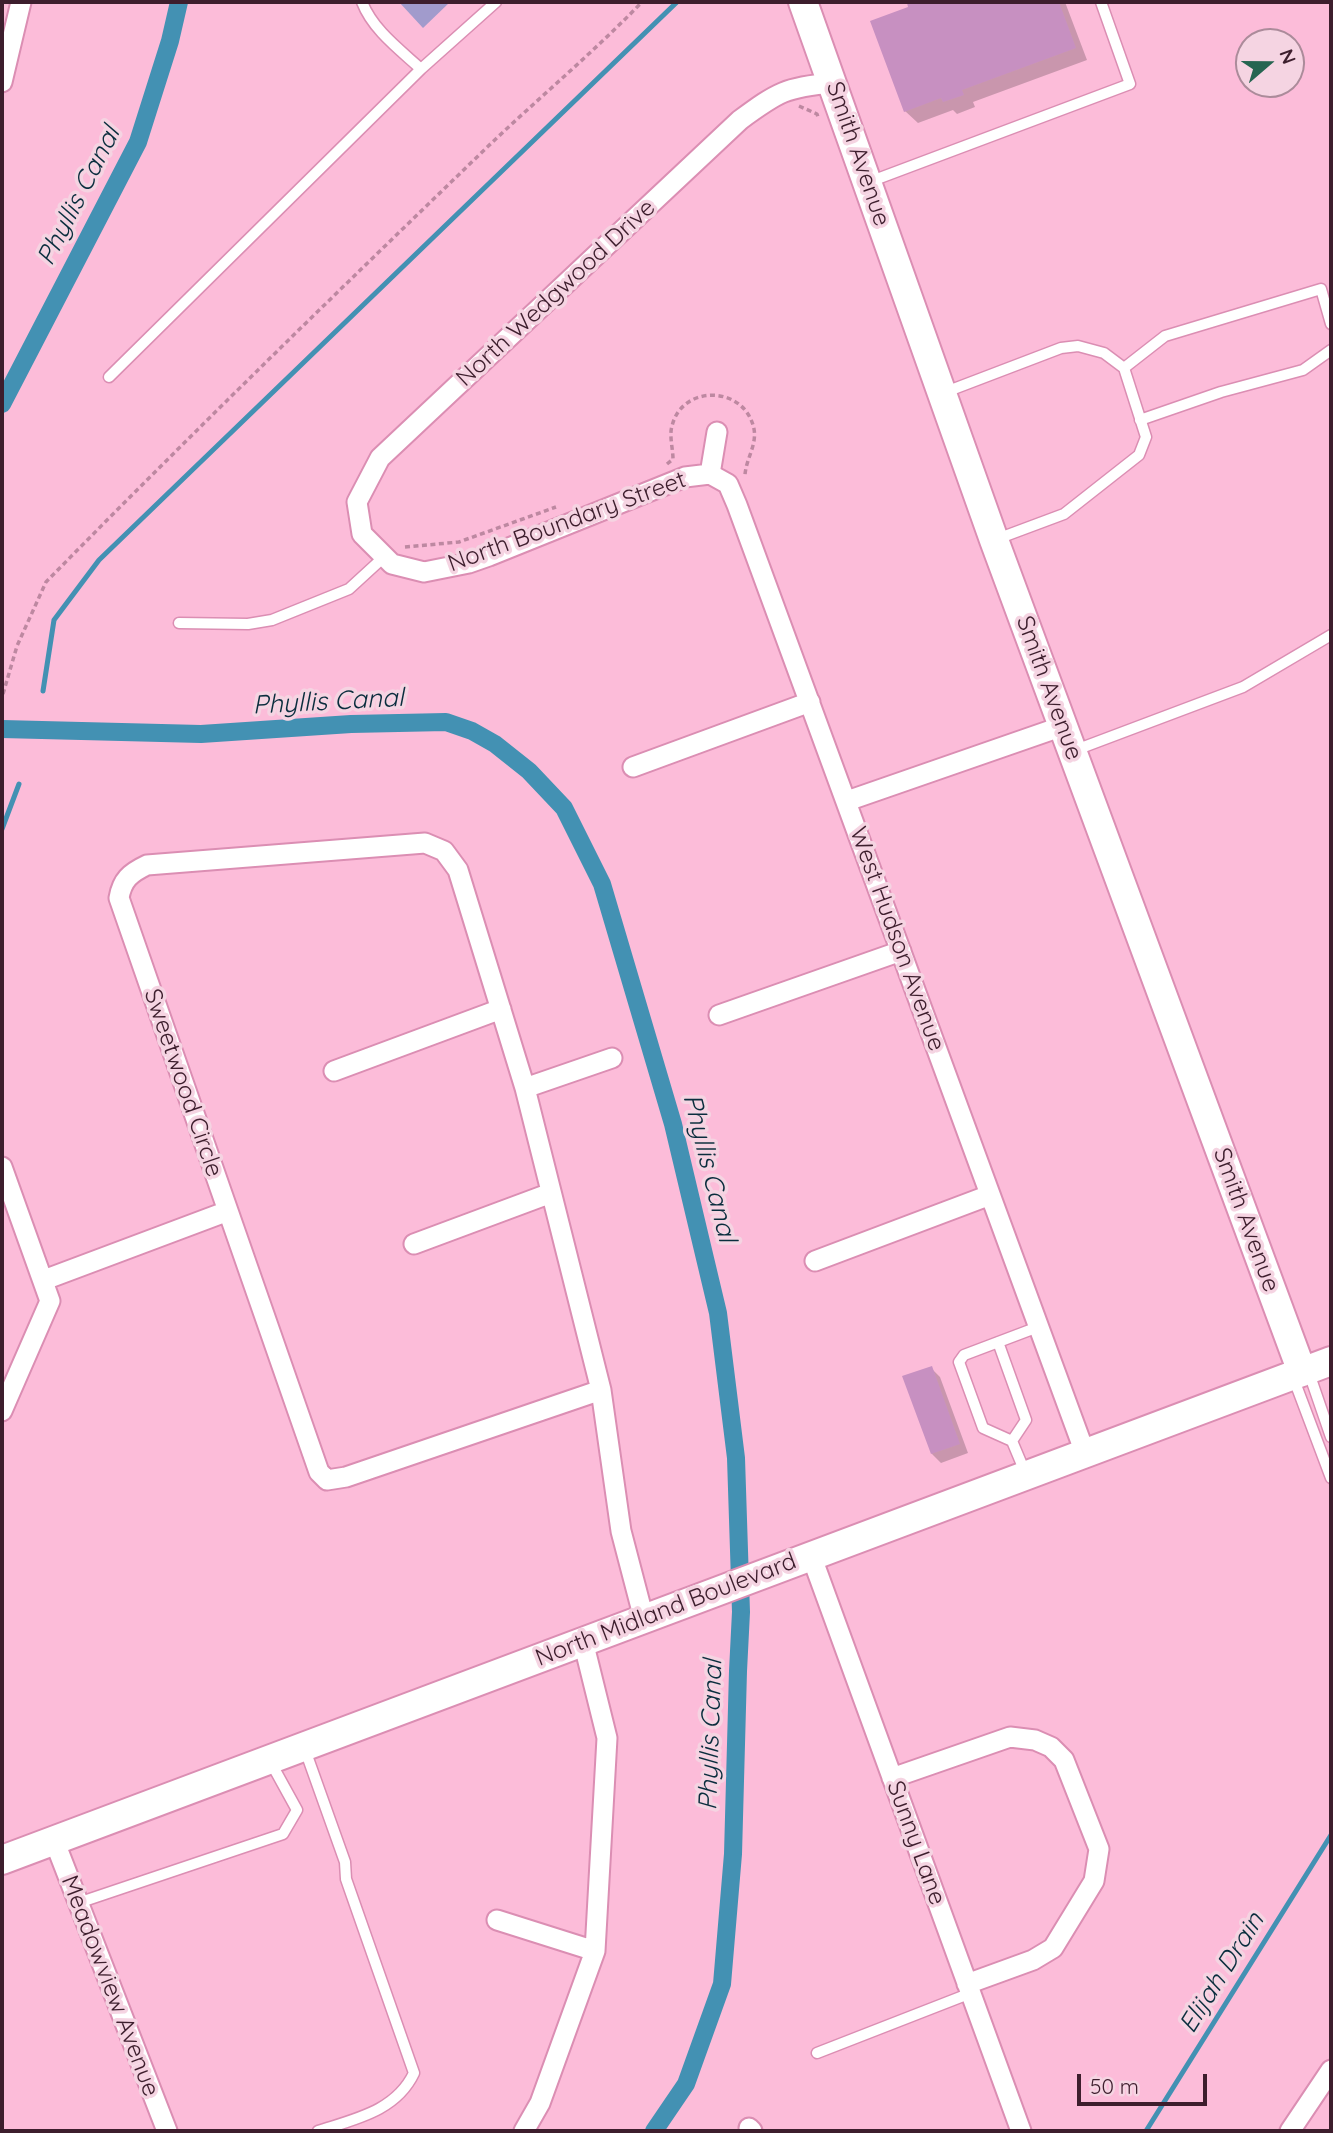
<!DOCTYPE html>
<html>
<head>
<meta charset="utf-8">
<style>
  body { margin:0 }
  #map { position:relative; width:1333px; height:2133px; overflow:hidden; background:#fcbcd9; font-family:Quicksand,sans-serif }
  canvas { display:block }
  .frame { position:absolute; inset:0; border:4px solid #3d1e2d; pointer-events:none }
  .north { position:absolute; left:1235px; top:28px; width:70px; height:70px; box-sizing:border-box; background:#f5d4e2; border:2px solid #ab8b9a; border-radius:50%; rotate:70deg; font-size:19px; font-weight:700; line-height:28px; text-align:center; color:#3d1e2d }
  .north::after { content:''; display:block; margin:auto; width:24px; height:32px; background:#266551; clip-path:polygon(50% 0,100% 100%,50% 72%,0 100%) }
  .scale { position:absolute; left:1077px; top:2074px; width:130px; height:32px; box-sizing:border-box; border:4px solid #3d1e2d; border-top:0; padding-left:9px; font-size:21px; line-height:24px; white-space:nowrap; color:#3d1e2d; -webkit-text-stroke:5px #f5d4e2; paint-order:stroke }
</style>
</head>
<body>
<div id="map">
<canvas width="1333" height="2133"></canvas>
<div class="frame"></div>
<div class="north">N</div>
<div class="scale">50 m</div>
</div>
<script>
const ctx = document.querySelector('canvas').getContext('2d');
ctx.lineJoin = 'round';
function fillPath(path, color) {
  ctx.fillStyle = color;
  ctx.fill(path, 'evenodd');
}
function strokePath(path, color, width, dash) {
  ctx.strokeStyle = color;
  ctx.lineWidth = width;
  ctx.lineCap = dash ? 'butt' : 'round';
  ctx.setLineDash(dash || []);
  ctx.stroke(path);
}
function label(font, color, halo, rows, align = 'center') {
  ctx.font = font + ' Quicksand,sans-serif';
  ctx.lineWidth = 7;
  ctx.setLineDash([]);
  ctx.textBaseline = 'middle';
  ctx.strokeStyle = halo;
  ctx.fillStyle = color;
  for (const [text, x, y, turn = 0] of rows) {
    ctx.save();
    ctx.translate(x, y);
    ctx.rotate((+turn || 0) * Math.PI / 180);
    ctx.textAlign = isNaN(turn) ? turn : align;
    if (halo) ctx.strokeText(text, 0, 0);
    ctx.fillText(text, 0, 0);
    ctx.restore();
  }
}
const green = new Path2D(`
  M399,2h51l-27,26z`);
const shadow = new Path2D(`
  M915,2h150l22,58 -114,42 2,5 -18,7 -4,-4 -35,13 -13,-12 4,-107z
  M931,1368l9,9 28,76 -27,10 -9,-9z`);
const stream = new Path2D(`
  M43,691l11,-71 45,-60 578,-558
  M2,829l17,-45
  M1146,2131l185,-296`);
const canal = new Path2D(`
  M2,404l136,-262 32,-101 9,-39
  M2,729l199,5 150,-10 95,-2 26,9 23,13 34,27 35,37 38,76 71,240 45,189 18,145 5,154 -3,59 -5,183 -11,130 -36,100 -32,47`);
const building = new Path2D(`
  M910,2h149l17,46 -114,42 2,5 -21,7 -2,-4 -37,14 -34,-91 38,-14 -1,-4z
  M932,1366l28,78 -29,10 -29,-78z`);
const path = new Path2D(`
  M799,106l18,8 1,3
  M667,464l6,-5c0,-10 -4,-24 -1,-33 10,-42 73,-41 82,3 3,16 -8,30 -9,46
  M405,547l54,-5 97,-35
  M3,694l14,-48 29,-64c141,-144 285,-284 430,-424 54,-53 113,-101 166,-156`);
const lane = new Path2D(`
  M421,69l75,-67
  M869,182l261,-98 -29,-82
  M1124,368l41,-32 156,-47 10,35
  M109,377l312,-308c-22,-20 -48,-39 -59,-67
  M943,393l118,-45 17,-2 26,7 20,15 22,69 -7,18 -75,59 -67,25
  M1140,420l81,-28 82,-22 28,-20
  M179,623l69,1 24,-4 77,-31 36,-33
  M1073,751l170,-64 88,-52
  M998,1342l28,78 -14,21
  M1309,1373l22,64
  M1293,1377l38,101
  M1025,1472l-13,-31 -29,-13 -24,-66 5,-7 74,-28
  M304,1747l41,115 1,17 68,194c-18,38 -59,46 -96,58
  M78,1903l205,-69 14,-24 -27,-49
  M817,2053l154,-60`);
const street = new Path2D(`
  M2,82l19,-80
  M710,474l-25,3 -196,79 -20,7 -45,9 -32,-8 -30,-30 -5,-32 23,-44 360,-338c38,-28 46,-33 93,-37
  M710,474l18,10 9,21 348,948
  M710,474l7,-42
  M633,767l177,-65
  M847,801l216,-75
  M719,1015l182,-64
  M334,1071l167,-62
  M525,1088l87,-30
  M2,1167l48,134 -48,110
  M414,1244l137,-51
  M815,1261l175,-66
  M44,1280l184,-69
  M601,1390l-255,87 -19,3 -8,-8 -200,-574c3,-18 11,-25 28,-33l278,-22 19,8 14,19 67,218 76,302 20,141 23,88
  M811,1555l210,576
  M892,1778l118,-41 25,3 16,7 13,13 35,89 -5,32 -41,67 -20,12 -66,24
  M54,1840l113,291
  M497,1920l98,31
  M749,2128l3,3
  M524,2131l16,-28 55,-152 12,-213 -24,-97
  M1290,2131l41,-61`);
const secondary = new Path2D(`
  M803,2l191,538 308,832
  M2,1860l1329,-499`);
const streetNames = [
  ["Smith Avenue",858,154,71],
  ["North Wedgwood Drive",556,293,-43],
  ["North Boundary Street",567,522,-20],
  ["Smith Avenue",1049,688,70],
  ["West Hudson Avenue",897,939,70],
  ["Sweetwood Circle",183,1083,71],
  ["Smith Avenue",1246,1220,70],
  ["North Midland Boulevard",666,1610,-21],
  ["Sunny Lane",916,1843,70],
  ["Meadowview Avenue",110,1986,69]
];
const waterNames = [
  ["Phyllis Canal",79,196,-63],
  ["Phyllis Canal",328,702,-3],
  ["Phyllis Canal",709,1168,76],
  ["Phyllis Canal",711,1735,-88],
  ["Elijah Drain",1222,1973,-58]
];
fillPath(green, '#a19bcc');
fillPath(shadow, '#0003');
strokePath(stream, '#4391b3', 5);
strokePath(canal, '#4391b3', 18);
fillPath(building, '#c790c1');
strokePath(lane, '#db8eb3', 13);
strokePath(street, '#db8eb3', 23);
strokePath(secondary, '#db8eb3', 32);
strokePath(path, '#bd88a1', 3.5, [5, 3.5]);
strokePath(lane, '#fff', 10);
strokePath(street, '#fff', 19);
strokePath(secondary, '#fff', 28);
label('24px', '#3d1e2d', '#f5d4e2', streetNames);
label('italic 26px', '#092d3d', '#f5d4e2', waterNames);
</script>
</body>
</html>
